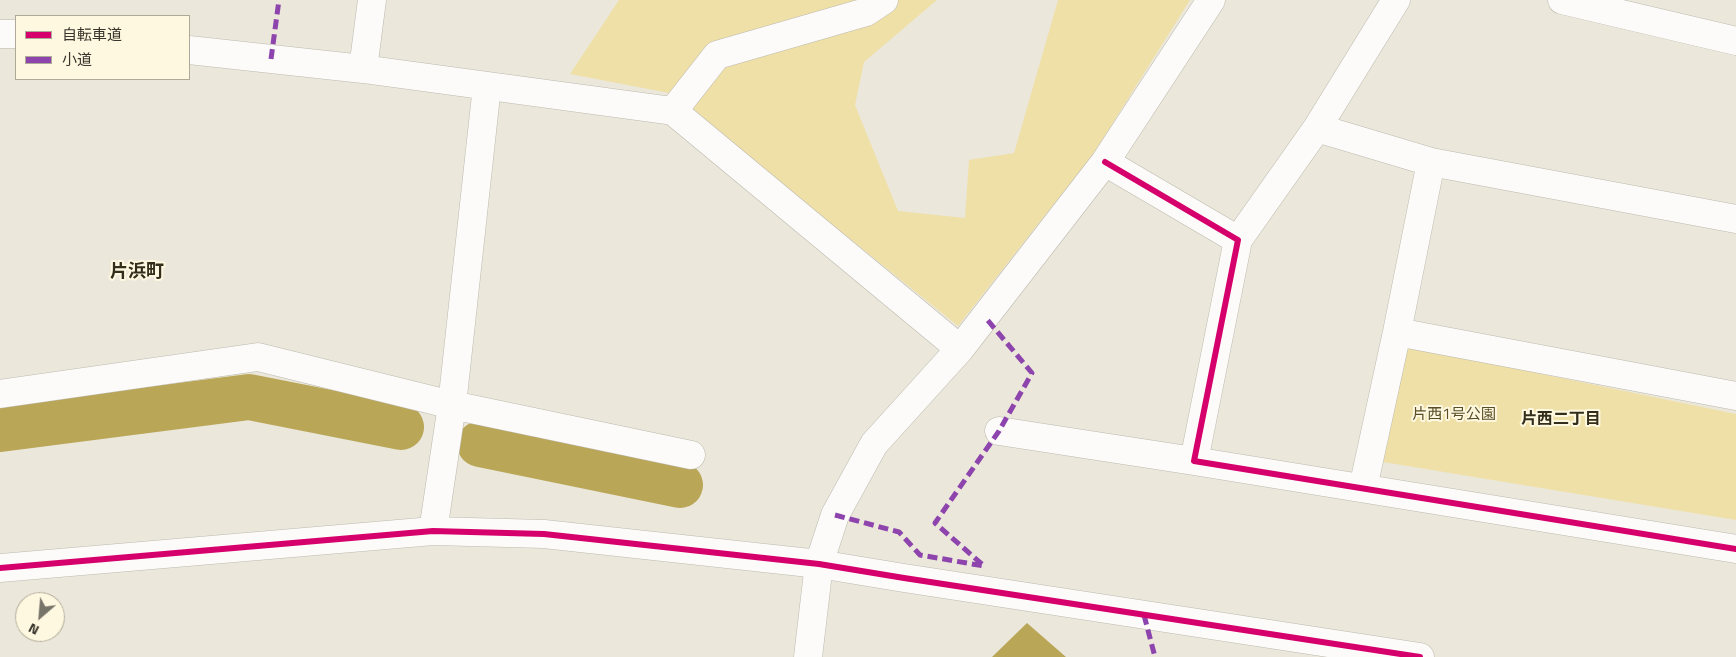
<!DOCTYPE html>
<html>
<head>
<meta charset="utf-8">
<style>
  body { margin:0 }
  #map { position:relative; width:1736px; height:657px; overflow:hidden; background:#ebe7da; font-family:"Titillium Web","Noto Sans JP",sans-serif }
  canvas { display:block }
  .legend { position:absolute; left:15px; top:15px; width:175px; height:65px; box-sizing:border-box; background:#fff8e1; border:1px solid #afaa98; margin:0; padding:6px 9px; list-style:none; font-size:15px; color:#37342b }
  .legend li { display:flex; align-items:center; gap:10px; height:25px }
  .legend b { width:25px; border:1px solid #afaa98 }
  .north { position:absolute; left:15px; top:592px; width:50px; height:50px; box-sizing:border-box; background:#fff8e1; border:1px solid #afaa98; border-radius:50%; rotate:207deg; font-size:14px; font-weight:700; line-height:20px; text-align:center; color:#37342b }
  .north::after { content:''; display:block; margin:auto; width:18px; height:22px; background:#767368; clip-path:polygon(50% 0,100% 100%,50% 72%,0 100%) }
</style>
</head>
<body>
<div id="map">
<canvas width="1736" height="657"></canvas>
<ul class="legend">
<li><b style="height:6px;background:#d6006c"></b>自転車道</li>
<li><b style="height:6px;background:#8e44ad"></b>小道</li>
</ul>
<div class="north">N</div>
</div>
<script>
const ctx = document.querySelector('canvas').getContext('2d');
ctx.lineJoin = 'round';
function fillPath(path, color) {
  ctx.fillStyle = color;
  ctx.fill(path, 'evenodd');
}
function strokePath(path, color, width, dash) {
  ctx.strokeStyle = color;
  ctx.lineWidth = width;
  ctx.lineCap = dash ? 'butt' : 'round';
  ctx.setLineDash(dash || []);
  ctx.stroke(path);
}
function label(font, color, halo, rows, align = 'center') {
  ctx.font = font + ' "Titillium Web","Noto Sans JP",sans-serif';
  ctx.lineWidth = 4;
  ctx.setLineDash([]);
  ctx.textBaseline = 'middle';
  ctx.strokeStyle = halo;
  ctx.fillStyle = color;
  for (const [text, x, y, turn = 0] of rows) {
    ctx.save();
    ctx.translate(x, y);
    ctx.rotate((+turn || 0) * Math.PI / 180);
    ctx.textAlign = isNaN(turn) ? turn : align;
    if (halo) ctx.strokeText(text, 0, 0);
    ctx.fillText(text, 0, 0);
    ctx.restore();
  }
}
const green = new Path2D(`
  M619,0h318l-73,62 -9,43 43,106 67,7 4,-58 45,-7 44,-153h132l-96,153 -136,173 -289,-233 -99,-19z
  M1406,346l330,68v106l-353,-58z`);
const water = new Path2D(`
  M1027,623l39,34h-74z`);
const river = new Path2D(`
  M0,429l249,-32 152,30
  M480,444l200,41`);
const minor = new Path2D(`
  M1562,0l174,41
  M0,34h16
  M189,50l174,19 310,42 287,238
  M363,69l9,-69
  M673,111l44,-56 149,-43 18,-12
  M1317,128l114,34 305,57
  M1105,162l133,78 -44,221 542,88
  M1238,240l79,-112 79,-128
  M1397,332l339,64
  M0,394l258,-37 194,48 239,50
  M999,431l195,30
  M1363,488l34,-156 34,-170
  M433,531l19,-126 35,-319
  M0,568l433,-37 111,3 275,30 85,14 516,79
  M808,657l11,-93 16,-49 39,-71 86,-95 145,-187 106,-162`);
const quiet = new Path2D(`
  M271,59l8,-59
  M835,515l64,17 21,23 64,11 -49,-43 64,-92 33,-58 -47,-56
  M1144,615l11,42`);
const cycleway = new Path2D(`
  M1105,162l133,78 -44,221 542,88
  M0,568l433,-37 111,3 275,30 85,14 516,79`);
const parkNames = [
  ["片西1号公園",1454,415]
];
const neighbourhoodNames = [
  ["片西二丁目",1561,420]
];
const quarterNames = [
  ["片浜町",137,273]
];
fillPath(green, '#efe0a8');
fillPath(water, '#b9a657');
strokePath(river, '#b9a657', 46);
strokePath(minor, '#bcb9af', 29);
strokePath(minor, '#fcfbf9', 28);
strokePath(quiet, '#8e44ad', 5, [10, 5]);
strokePath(cycleway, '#d6006c', 6);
label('15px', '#584d24', '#fff8e1', parkNames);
label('bold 16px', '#332e1b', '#fff8e1', neighbourhoodNames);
label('bold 18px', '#332e1b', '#fff8e1', quarterNames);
</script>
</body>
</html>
